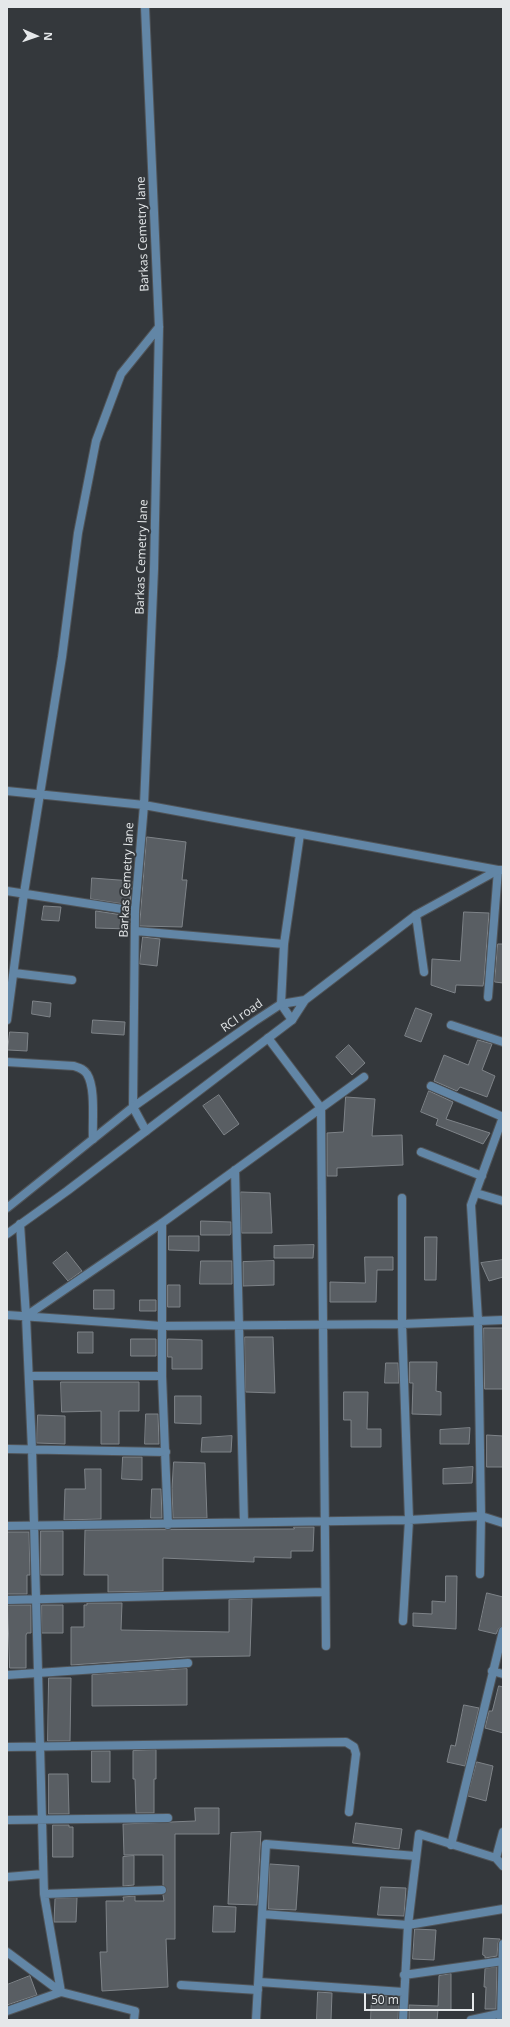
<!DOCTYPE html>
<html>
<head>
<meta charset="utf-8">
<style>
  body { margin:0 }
  #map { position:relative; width:510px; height:2027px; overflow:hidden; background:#34383c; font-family:"Open Sans",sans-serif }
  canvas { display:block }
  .frame { position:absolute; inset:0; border:8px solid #e5e8ea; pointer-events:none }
  .north { position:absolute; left:16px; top:16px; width:40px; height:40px; -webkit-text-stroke:3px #34383c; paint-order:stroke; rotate:92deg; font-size:11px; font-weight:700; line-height:16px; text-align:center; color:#e5e8ea }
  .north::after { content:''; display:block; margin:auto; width:14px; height:18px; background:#e5e8ea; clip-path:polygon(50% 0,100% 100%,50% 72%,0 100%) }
  .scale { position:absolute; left:364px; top:1993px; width:110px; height:18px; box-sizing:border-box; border:2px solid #e5e8ea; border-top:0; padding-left:5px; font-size:12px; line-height:14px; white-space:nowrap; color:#e5e8ea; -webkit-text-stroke:3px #34383c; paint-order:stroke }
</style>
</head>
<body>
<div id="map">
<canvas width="510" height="2027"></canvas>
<div class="frame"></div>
<div class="north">N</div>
<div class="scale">50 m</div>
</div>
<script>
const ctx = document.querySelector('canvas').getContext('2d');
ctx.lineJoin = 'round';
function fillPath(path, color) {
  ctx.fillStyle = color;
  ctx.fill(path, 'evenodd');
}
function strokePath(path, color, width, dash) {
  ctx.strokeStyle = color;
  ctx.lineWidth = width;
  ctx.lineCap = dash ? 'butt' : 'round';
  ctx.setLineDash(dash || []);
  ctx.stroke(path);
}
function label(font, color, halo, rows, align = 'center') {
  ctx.font = font + ' "Open Sans",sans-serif';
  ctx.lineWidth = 4;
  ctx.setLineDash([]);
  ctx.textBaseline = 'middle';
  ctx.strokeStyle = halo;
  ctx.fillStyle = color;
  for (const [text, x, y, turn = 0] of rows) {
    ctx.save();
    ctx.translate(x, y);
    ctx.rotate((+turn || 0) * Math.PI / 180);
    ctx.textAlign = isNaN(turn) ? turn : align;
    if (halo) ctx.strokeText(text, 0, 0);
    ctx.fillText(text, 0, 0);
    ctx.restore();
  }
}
const building = new Path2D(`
  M147,837l39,5 -4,38h5l-5,47 -42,-1z
  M92,878l40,3 -2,24 -39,-6z
  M44,906l17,1 -2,14 -17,-1z
  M96,911l33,5v13l-33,-1z
  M464,912l25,1 -5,67 -1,6 -27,-1 -1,8 -24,-8 1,-26 28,2z
  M143,937l17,2 -3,27 -17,-2z
  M498,944h5v39l-8,-1z
  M33,1001l18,2 -1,14 -18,-3z
  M416,1008l16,6 -11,28 -16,-6z
  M93,1020l32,2 -1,13 -32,-2z
  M10,1032l18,1 -1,18 -19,-1z
  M478,1040l14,4 -10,26 13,6 -8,21 -27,-10 -3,4 -23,-10 10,-26 24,10z
  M349,1045l16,18 -13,12 -16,-18z
  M429,1091l24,11 -7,17 44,14 -7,11 -47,-19 2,-6 -17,-7z
  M219,1095l20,29 -15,11 -21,-29z
  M346,1097l29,2 -3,37 30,-1 1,30 -66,3v8h-10v-43l16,-1z
  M241,1192l29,1 2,40h-30z
  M201,1221l30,1v11l-1,2h-29z
  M169,1236h30v15l-30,-1z
  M425,1237h12l-1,43h-11z
  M314,1245l-1,13h-39v-12z
  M67,1252l15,19 -14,10 -15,-18z
  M365,1257h28v13h-16l-1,32h-46v-20l35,1z
  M503,1260v17l-14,4 -8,-18z
  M201,1261h31v23h-32z
  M274,1261v24l-31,1v-24z
  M168,1285h12v22h-12z
  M94,1290h20v19h-20z
  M140,1300h16v11h-16z
  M484,1328h19v61h-18z
  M78,1332h15v21h-15z
  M245,1337h28l2,56 -29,-1z
  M131,1339h25v17h-25z
  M168,1339l34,1v29h-30v-12h-4z
  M410,1362h27l-1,29 5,1v23l-29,-1 1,-31h-3z
  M386,1363h12l1,20h-14z
  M61,1382h78v29h-20v33h-18v-33l-39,1z
  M344,1392h24l-1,37h14v18h-30v-27h-7z
  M175,1396h26v28l-26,-1z
  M146,1414h12l1,30h-14z
  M38,1415l27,1v28l-28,-1z
  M470,1428l-1,16h-29v-14z
  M487,1435l16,1v31h-16z
  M232,1436l-1,16h-30l1,-14z
  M123,1457h19v23l-20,-1z
  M174,1462l31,1 2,55h-34l-1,-29z
  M473,1467l-1,16 -29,1v-15z
  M85,1469h16v50l-37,1 1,-31h20z
  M152,1489h9l1,29h-11z
  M294,1527h20l-1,24h-22v7l-37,-1v5l-91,-4v33l-55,1v-17h-24l1,-45 209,-1z
  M41,1531h22v44h-22z
  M7,1532h22l1,43h-3v19h-20z
  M446,1576h11l-1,53 -43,-3v-13l19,1v-13l13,1z
  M487,1593l16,4v29l-4,2 -3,6 -17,-4z
  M252,1599l-2,57 -63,1 -116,8v-38h13v-22h3v-2h35l-1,27 108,2v-32z
  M8,1605h23v28h-4l-1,2v33h-16z
  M42,1605h21v28h-21z
  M187,1669v36l-95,1v-31z
  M49,1678h22l-1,63h-22z
  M499,1686l4,1v46l-18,-5 4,-17h3z
  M464,1705l15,3 -14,58 -18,-4 4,-17 4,1z
  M156,1750v29h-2v34h-18l-1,-34h-2v-28z
  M92,1751h18v31h-18z
  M477,1762l16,4 -7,35 -18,-5z
  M49,1774h19l1,40h-20z
  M195,1808h24v26h-44v105h-9l2,48 -66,4 -2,-39h7l-1,-51h18l-1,-4 12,-1v5h29l-1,-6 4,-5 -4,-5v-30h-39l-1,-31 72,-3z
  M356,1823l46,6 -3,20 -46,-6z
  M53,1825h16v2h4v30h-20z
  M261,1832l-4,73 -29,-1 3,-71z
  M134,1856v29l-11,1v-29z
  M270,1864l29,2 -3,44 -27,-1z
  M381,1887l25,1 -2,28 -26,-1z
  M77,1898l-1,24h-22l1,-23z
  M214,1906l22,1 -1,25h-22z
  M415,1929l21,1 -2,30 -21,-1z
  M484,1938l16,1 -2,4 -1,13 -12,2v-2l-2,-1z
  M497,1967l-1,42h-11l1,-22h-2l1,-18z
  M451,1974v36h-13l-1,10h-28v-15l29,1 1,-30z
  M30,1976l7,19 -30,10v-20z
  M318,1992l14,1 -1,27h-14z
  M372,1995l27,2 -1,23h-27z`);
const minor = new Path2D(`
  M145,7l14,320 -5,242 -10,236 -9,106 -2,196 13,24
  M7,791l137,14 354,65 -10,127
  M7,891l128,20
  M416,915l8,57
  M136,931l148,13
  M14,973l58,7
  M7,1020l17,-127 38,-236 16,-124 18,-92 25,-67 38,-47
  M292,1020l-11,-16 3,-60 16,-110
  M451,1025l52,17
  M268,1038l53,70 5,538
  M7,1062l67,4c6,2 10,3 13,8 9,14 5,48 6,65
  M431,1086l72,31
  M421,1152l61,24
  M235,1170l9,352
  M476,1193l27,8
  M402,1198v126l7,196 -6,101
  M162,1223v153l6,149
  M20,1224l6,92 6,133 12,445 17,98 74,19 -1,9
  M7,1315l155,11 240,-2 101,-4
  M26,1316l136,-93 202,-146
  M29,1376h133
  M7,1449l159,3
  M7,1526l402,-6 72,-4 22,7
  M480,1574l1,-58 -3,-196 -7,-115 32,-88
  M7,1600l318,-8
  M492,1671l11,3
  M7,1675l181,-12
  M7,1747l339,-5 8,5 2,7 -7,58
  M7,1820l161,-2
  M451,1845l52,-214
  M496,1858l7,-26
  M7,1877l36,-3
  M44,1894l118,-4
  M262,1914l146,11 95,-16
  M7,1952l54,40
  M404,1975l99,-14
  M259,1982l144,10
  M181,1985l77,5
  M7,2011l54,-19
  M256,2020l10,-176 150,12
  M403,2020l5,-95 11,-91 77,24 7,8
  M471,2020l32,-7
  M501,2020l2,-76`);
const tertiary = new Path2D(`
  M7,1208l126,-101 122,-86 26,-17 24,-4 111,-85 82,-45h5
  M7,1234l60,-43 225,-171 13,-20`);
const streetNames = [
  ["Barkas Cemetry lane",143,234,-92],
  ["Barkas Cemetry lane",142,557,-88],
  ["Barkas Cemetry lane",127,880,-87],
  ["RCI road",242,1016,-35]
];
fillPath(building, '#595e63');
strokePath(building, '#7e8388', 1);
strokePath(minor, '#505458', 10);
strokePath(tertiary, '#505458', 10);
strokePath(minor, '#6286a6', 8);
strokePath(tertiary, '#6286a6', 8);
label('12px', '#e5e8ea', '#34383c', streetNames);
</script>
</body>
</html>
